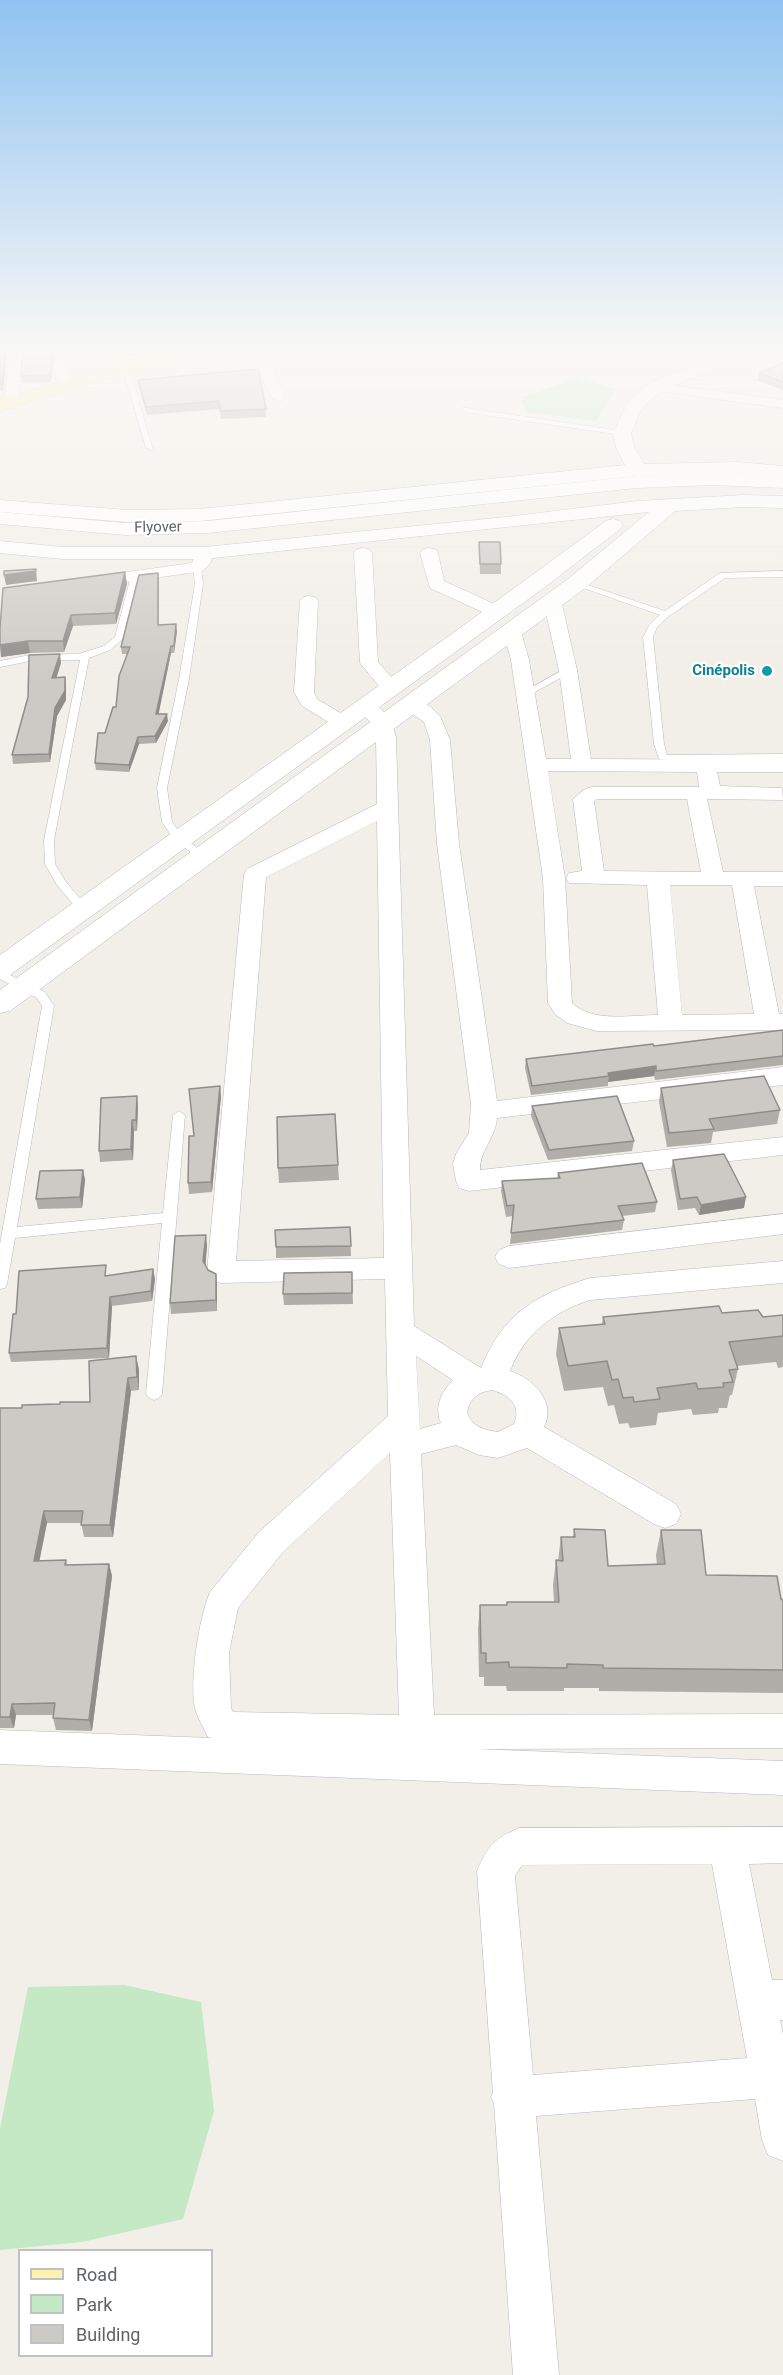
<!DOCTYPE html>
<html>
<head>
<meta charset="utf-8">
<style>
  body { margin:0 }
  #map { position:relative; width:783px; height:2375px; overflow:hidden; background:#f1efe8; font-family:Roboto,sans-serif }
  canvas { display:block }
  .legend { position:absolute; left:18px; top:2249px; width:195px; height:108px; box-sizing:border-box; background:#fff; border:2px solid #bfc1c3; margin:0; padding:8px 10px; list-style:none; font-size:18px; color:#5f6368 }
  .legend li { display:flex; align-items:center; gap:12px; height:30px }
  .legend b { width:30px; border:2px solid #bfc1c3 }
</style>
</head>
<body>
<div id="map">
<canvas width="783" height="2375"></canvas>
<ul class="legend">
<li><b style="height:8px;background:#fff2af"></b>Road</li>
<li><b style="height:16px;background:#c5e8c5"></b>Park</li>
<li><b style="height:16px;background:#cccac5"></b>Building</li>
</ul>
</div>
<script>
const ctx = document.querySelector('canvas').getContext('2d');
ctx.lineJoin = 'round';
function fillPath(path, color) {
  ctx.fillStyle = color;
  ctx.fill(path, 'evenodd');
}
function strokePath(path, color, width, dash) {
  ctx.strokeStyle = color;
  ctx.lineWidth = width;
  ctx.lineCap = dash ? 'butt' : 'round';
  ctx.setLineDash(dash || []);
  ctx.stroke(path);
}
function label(font, color, halo, rows, align = 'center') {
  ctx.font = font + ' Roboto,sans-serif';
  ctx.lineWidth = 4.5;
  ctx.setLineDash([]);
  ctx.textBaseline = 'middle';
  ctx.strokeStyle = halo;
  ctx.fillStyle = color;
  for (const [text, x, y, turn = 0] of rows) {
    ctx.save();
    ctx.translate(x, y);
    ctx.rotate((+turn || 0) * Math.PI / 180);
    ctx.textAlign = isNaN(turn) ? turn : align;
    if (halo) ctx.strokeText(text, 0, 0);
    ctx.fillText(text, 0, 0);
    ctx.restore();
  }
}
const green = new Path2D(`
  M573,375l43,15 -20,31 -69,-9 -6,-13 1,-2 41,-14z
  M124,1985l77,17 13,109 -31,108 -101,23 -82,8v-121l28,-142z`);
const service = new Path2D(`
  M122,365l7,2 24,83 -7,-2z
  M466,408l156,23 4,2 -4,2 -159,-23v-4z
  M197,564l4,3 2,17 -14,95 -22,109 5,34 11,15 23,18 1,2 -5,3 -27,-19 -13,-19 -5,-34 22,-109 16,-95 -2,-17z
  M783,571v6l-58,1 -56,38 -12,11 -4,10 11,107 3,11 116,-1v6l-105,2 -19,-3 -5,-15 -11,-107 7,-13 10,-9 -88,-31 7,-2 86,29 55,-38z
  M135,573l4,3 -15,62 -14,12 -21,8 -35,182 1,24 11,18 22,26 -6,3 -4,-1 -21,-25 -12,-21 -1,-24 36,-180 -50,1 -30,6v-6l30,-6 48,-1 26,-8 11,-9 16,-61z
  M568,667l5,3 -2,2 -43,24 -8,-2z
  M0,970l45,22 9,14 -37,221 146,-14 10,-98 6,-4 6,4 -23,279 -3,4 -5,2 -5,-2 -3,-4 16,-171 -147,15 -8,46 -2,4 -5,1v-45l42,-238 -5,-8 -37,-19z`);
const minor = new Path2D(`
  M9,352h14l-4,44 -7,4 -7,-4z
  M56,352h14l-1,24 11,8 -2,3h-10l-13,-9z
  M101,352h14l-2,17h-10z
  M251,352h14l20,45 -2,3 -5,1 -7,-4z
  M655,383l128,17v8l-133,-18 -2,-3 2,-3z
  M204,548l6,1 3,4 -2,9 -8,9 -112,16 -6,-1 -3,-4 3,-4 6,-1 101,-14 6,-14z
  M363,548l6,1 3,4 6,109 23,26 -3,4h-14l-24,-29 -6,-110 3,-4z
  M429,548l6,1 3,4 6,28 59,27 3,4 -3,4h-12l-61,-28 -10,-35 3,-4z
  M552,595l6,1 3,4 16,70 14,89 192,1v12h-66l3,14 62,2 1,12 -76,-1 16,73h60v14h-29l25,128h4v16l-186,1 -30,-8 -12,-9 -7,-11 -5,-125 -32,-218 -8,-29 3,-4h12l3,4 8,29 17,99h25l-12,-89 -16,-70 3,-4zM548,771l149,1 2,15h-107l-7,2 -12,10 9,72 -13,2 -3,5 3,5 78,2 11,130c-26,0 -66,8 -86,-12l-7,-125zM597,799h90l14,73 -97,-1 -10,-70zM670,885h62l22,129 -72,1z
  M309,596l6,1 3,4 -4,91 3,7 32,19 3,4 -3,4h-14l-33,-20 -8,-14 6,-91 3,-4z
  M409,698l21,8 10,10 10,24 9,104 38,257 286,-34v18l-286,33c-1,19 -18,34 -17,52l303,-33v18l-314,36 -10,-3 -3,-7 -3,-17 3,-10 13,-21 2,-29 -34,-260 -7,-104 -6,-18 -25,-18 3,-4z
  M366,701c17,4 26,20 30,36l18,589 67,42c23,-56 55,-73 109,-90l193,-17v22l-193,17c-37,12 -66,34 -80,71 22,7 47,30 34,56l132,77 5,10 -5,10 -11,4 -11,-4 -127,-76 -29,10 -19,-3 -23,-10 -35,9 13,261 349,-1v34l-306,1 306,12v34l-783,-31v-34l212,8 -4,-1c-4,-8 -9,-17 -12,-25 -8,-26 3,-95 14,-120l49,-60 129,-116 -3,-137 -164,4 -10,-3 -4,-8 37,-398 3,-5 130,-65 -1,-67 -3,-12 -17,-18 3,-4zM377,821l7,437 -148,3 30,-384zM416,1356l37,24c-12,12 -19,28 -12,43l-21,6zM492,1390c17,5 30,15 22,34l-16,8c-14,-2 -26,-5 -31,-20 3,-14 11,-20 25,-22zM390,1453l9,262 -166,-3 -2,-4 -2,-55 9,-45 45,-56z
  M783,1214v20l-274,34 -10,-4 -4,-7 4,-7 10,-4z
  M783,1827v36l-34,1 23,116h11v40h-3l3,14v127l-15,-6 -6,-15 -7,-41 -219,17 23,259h-46l-19,-272 -3,-6 2,-4 -16,-222c11,-26 17,-32 42,-43zM712,1864l35,194 -214,17 -18,-199 7,-11z`);
const tertiary = new Path2D(`
  M727,352h23l-3,4 -86,35 -19,17 -11,25 3,14 10,17 94,-2 45,4v12l-45,-4 -101,2 -437,45 -72,1 -128,-10v-12l128,10 72,-1 425,-44 -9,-18 -3,-14 15,-31 21,-19z
  M744,495l39,1v12l-39,-1 -69,4 -91,78 -574,422 -10,2v-23l568,-411 81,-67 -445,47h-141l-63,-6v-12l63,6h141l302,-30 131,-16z
  M613,519l7,2 3,4 -3,4 -75,58 -535,388 -10,3v-23l453,-322 153,-112z`);
const secondary = new Path2D(`
  M713,473l70,3v12l-70,-3 -76,3 -429,45 -83,2 -125,-11v-12l125,11 83,-2 429,-45z`);
const primary = new Path2D(`
  M160,352h25l-3,4 -182,55v-11z`);
const wall = new Path2D(`
  M0,351h7l-4,40h-3z
  M23,351h32l-4,31 -29,1 -1,-7z
  M783,363v27l-25,-9 1,-8z
  M138,380l128,29v8l-45,2 -1,-10 -73,6 -8,-27z
  M479,542l22,22v10h-21z
  M125,572l2,12 -11,40 -43,2 -9,26 -34,1 -29,4 -1,-29z
  M159,580l-1,45 19,6 -3,22h-3l-13,61 10,7 -12,22 -17,1 -10,28 -33,-2 -1,-7 10,-30 11,-26 11,-53h-5l-1,-7z
  M61,663l-5,15 9,-1 1,9v14l-9,16 -7,46 -37,2 -1,-9z
  M783,1030v35l-128,15 -1,-4 -46,6v4l-77,9 -6,-27 1,-9 128,-13z
  M661,1088l119,22 -3,14 -64,8 -2,11 -44,4 -8,-45z
  M221,1096l-9,96 -23,2 -1,-11 6,-47z
  M532,1106l102,35 -2,10 -84,9 -17,-44z
  M138,1107l-1,24h-3l-1,29 -33,2 -1,-11z
  M673,1160l71,48 -45,7 -4,-7 -17,2 -7,-40z
  M338,1165l1,15 -60,3 -1,-15z
  M83,1170l2,10 -3,28 -44,1 -2,-10z
  M558,1173l99,29 -2,10 -33,4 2,4 -2,10 -112,14 3,-28 -7,1 -5,-26 1,-10 55,-3z
  M350,1227l1,29 -75,2v-11z
  M207,1245l-2,20 3,5 8,4 1,37 -46,3 -1,-11z
  M352,1272l1,32 -69,1 -1,-11z
  M108,1275l47,4 -3,22 -40,5 -3,52 -98,4 -2,-9 7,-39z
  M722,1313l41,4 20,-1v51l-5,1 -2,-6 -39,4 1,3 -6,26h-2l-3,13h-8l-1,5 -25,2 -2,-6 -33,4 -2,12 -26,3 -2,-5 -9,1 -5,-19 -6,1 -5,-19 -39,4 -8,-37 3,-26 43,-4 1,-7z
  M139,1369v21l-8,1 -18,146h-29l-3,-14h-34l-8,38 27,-1 1,5 42,-1 3,12 -20,155 -36,-1 -3,-12v-3h-37l-2,13h-14v-320h22l68,-6z
  M574,1529l34,37 49,-1 -1,-10 5,-25 45,45 77,25v93l-184,-2v-3h-35v3h-57l-1,-5h-22v-9h-5l-1,-48 2,-24h27v-3h47l-1,-17 3,-25 2,1 3,-24h12z`);
const shadedWall = new Path2D(`
  M5,351h2l-4,40 -1,-7z
  M53,351h2l-4,31 -1,-7z
  M36,569l1,12 -31,4 -2,-10z
  M125,572l2,12 -11,40 -1,-11z
  M158,573l1,7 -1,52z
  M71,615l2,11 -9,26 -1,-11z
  M176,624l1,7 -3,22v-7z
  M28,641l2,12 -29,4 -1,-12z
  M171,646v7l-14,69 -1,-8z
  M60,654l1,9 -7,23 -2,-8z
  M65,677l1,9v14l-9,16 -7,46 -1,-8 6,-46z
  M167,714l1,7 -12,22 -1,-7z
  M138,737l1,7 -10,28v-7z
  M656,1066l-2,10 -46,6 1,-6 -1,-3z
  M220,1086l1,10 -9,96 -1,-10z
  M137,1096l1,11 -1,24 -1,-11z
  M132,1120l2,11 -1,29 -2,-11z
  M83,1170l2,10 -3,28 -2,-11z
  M746,1197l-2,11 -45,7 2,-10z
  M206,1235l1,10 -2,27 -2,-11z
  M153,1269l2,10 -3,22 -1,-10z
  M216,1274l1,10v27l-1,-11z
  M110,1297l2,9 -3,52 -2,-10z
  M136,1356l3,13v21l-2,-13z
  M128,1378l3,13 -18,146 -3,-12z
  M44,1511l3,12 -10,50 -3,-12z
  M109,1564l3,12 -20,155 -3,-11z
  M12,1704l4,11 -2,13 -4,-11z`);
const building = new Path2D(`
  M0,351h5l-3,33h-2z
  M23,351h30l-3,24 -29,1z
  M783,363v19l-24,-9z
  M258,369l8,40 -46,2 -1,-10 -73,6 -8,-27z
  M479,542h21l1,22h-21z
  M36,569v2l-32,4v-4z
  M125,572l-10,41 -44,2 -8,26h-35l-28,4v-17l3,-40z
  M158,573v52l18,-1 -2,22h-3l-15,68h11l-12,22 -17,1 -9,28 -34,-2 3,-30h7l8,-26h3l3,-31 11,-29h-9l18,-72z
  M60,654l-8,24 13,-1v14l-10,17 -6,46 -37,1 16,-58 1,-42z
  M783,1030v26l-127,15v-5l-48,7 1,3 -77,10 -6,-27 127,-15 1,2z
  M764,1076l16,34 -71,9 5,10 -45,4 -8,-45z
  M220,1086l-9,96 -23,1 1,-47h5l-5,-47z
  M137,1096l-1,24h-4l-1,29 -32,2 2,-53z
  M617,1096l17,45 -85,9 -17,-44z
  M335,1114l3,51 -60,3 -1,-51z
  M724,1154l22,43 -45,8 -4,-8 -17,2 -7,-39z
  M642,1163l15,39 -39,4 6,14 -113,13 3,-28 -7,1 -5,-25 58,-3 -2,-5z
  M83,1170l-3,27 -44,2 4,-28z
  M350,1227l1,19 -75,1 -1,-17z
  M206,1235l-3,26 5,9 8,4v26l-46,3 5,-67z
  M106,1265l-1,11 48,-7 -2,22 -41,6 -3,51 -98,5 4,-39h3l3,-43z
  M352,1272v21l-69,1 1,-21z
  M719,1306l3,7 36,-3 5,7 20,-2v21l-54,6 9,27 -9,1 4,12 -10,1 1,4 -26,2 -2,-6 -39,5 3,11 -26,3 -1,-5 -10,1 -5,-19 -6,1 -5,-19 -39,5 -9,-38 46,-4 -2,-7z
  M136,1356l1,21 -9,1 -18,147h-29l2,-14h-39l-10,50 32,-1 -1,5 44,-1 -20,156 -36,-2 2,-15 -43,1 -2,13h-10v-309h22v-3l38,-1v-2h30l-1,-41z
  M574,1529l31,1 3,36 57,-2 -4,-34h40l5,45 71,1 4,23 2,1v70l-180,-2v-3l-36,-1v4l-58,-1v-5l-23,1v-10h-5l-1,-48h27v-3h52l-3,-42 7,1 -2,-24h14z`);
const markers = [
  [767,671,6,"#0f9aa8"]
];
const farStreetnames = [
  ["Flyover",158,528,-1]
];
const farCulturenames = [
  ["Cinépolis",755,671]
];
fillPath(green, '#c5e8c5');
strokePath(service, '#b5b8bc', 1);
strokePath(minor, '#b5b8bc', 1);
strokePath(tertiary, '#b5b8bc', 1);
strokePath(secondary, '#b6babf', 1);
strokePath(primary, '#f2c960', 1);
fillPath(service, '#fff');
fillPath(minor, '#fff');
fillPath(tertiary, '#fff');
fillPath(secondary, '#fff');
fillPath(primary, '#fff2af');
fillPath(wall, '#afaea9');
fillPath(shadedWall, '#8f8d8a');
fillPath(building, '#cccac5');
strokePath(building, '#8f8d8a', 1.5);
const sky = ctx.createLinearGradient(0, 0, 0, 684);
sky.addColorStop(0, '#8fc3f1');
sky.addColorStop(0.51, '#f9f8f5');
sky.addColorStop(1, '#f9f8f500');
ctx.fillStyle = sky;
ctx.fillRect(0, 0, 783, 684);
for (const [x, y, r, color] of markers) {
  const dot = new Path2D();
  dot.arc(x, y, r, 0, 2 * Math.PI);
  ctx.fillStyle = color;
  ctx.fill(dot);
  strokePath(dot, '#fff', 2);
}
label('15px', '#5f6368', '#fff', farStreetnames);
label('bold 15px', '#0d838f', '#fff', farCulturenames, 'right');
</script>
</body>
</html>
